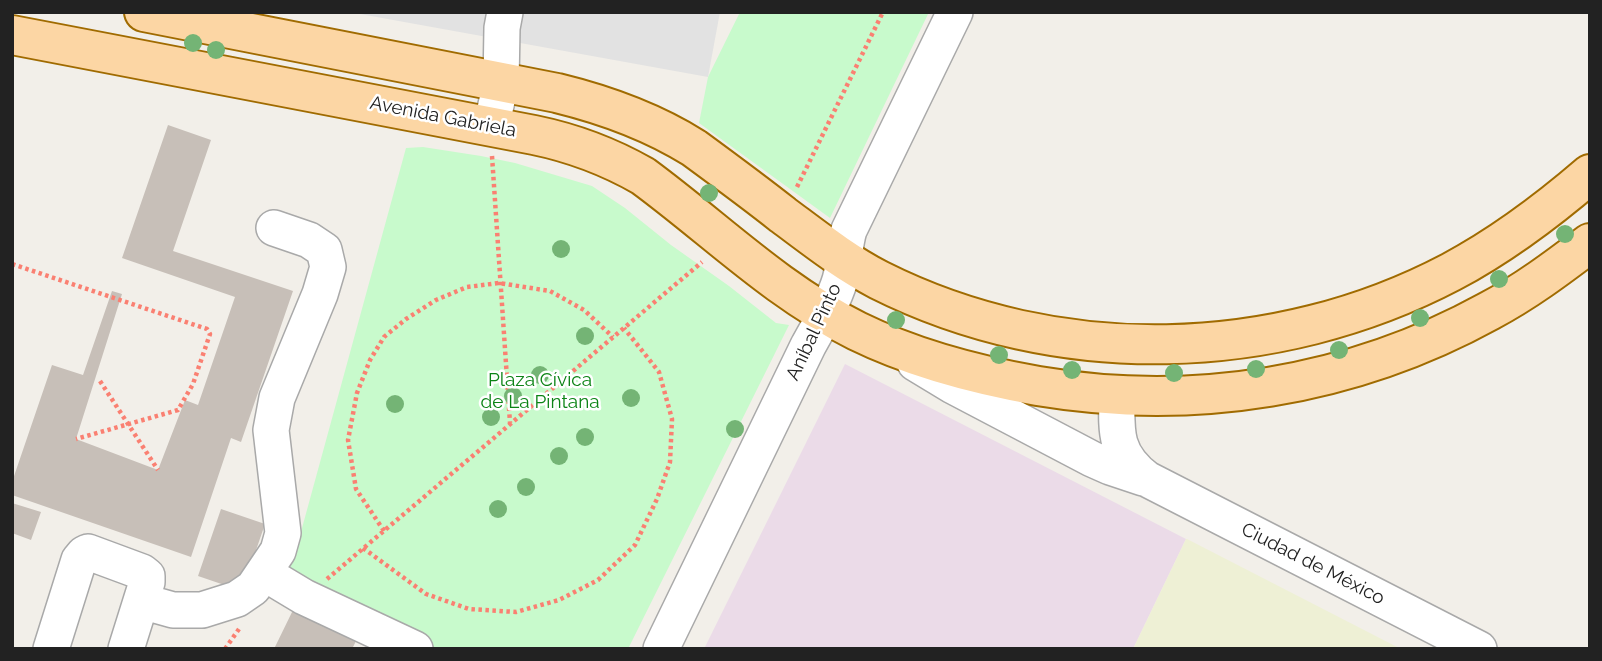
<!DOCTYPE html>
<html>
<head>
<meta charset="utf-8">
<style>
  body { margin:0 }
  #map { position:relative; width:1602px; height:661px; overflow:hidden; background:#f2efe9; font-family:Raleway,sans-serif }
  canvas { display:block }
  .frame { position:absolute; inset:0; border:14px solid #222; pointer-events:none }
</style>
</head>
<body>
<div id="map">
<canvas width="1602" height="661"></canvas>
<div class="frame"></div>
</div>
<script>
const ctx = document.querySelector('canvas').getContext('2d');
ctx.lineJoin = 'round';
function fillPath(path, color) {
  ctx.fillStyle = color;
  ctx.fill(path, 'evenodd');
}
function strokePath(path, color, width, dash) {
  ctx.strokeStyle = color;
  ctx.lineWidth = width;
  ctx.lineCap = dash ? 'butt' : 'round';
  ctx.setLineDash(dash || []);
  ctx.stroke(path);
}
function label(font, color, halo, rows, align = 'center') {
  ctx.font = font + ' Raleway,sans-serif';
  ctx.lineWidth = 5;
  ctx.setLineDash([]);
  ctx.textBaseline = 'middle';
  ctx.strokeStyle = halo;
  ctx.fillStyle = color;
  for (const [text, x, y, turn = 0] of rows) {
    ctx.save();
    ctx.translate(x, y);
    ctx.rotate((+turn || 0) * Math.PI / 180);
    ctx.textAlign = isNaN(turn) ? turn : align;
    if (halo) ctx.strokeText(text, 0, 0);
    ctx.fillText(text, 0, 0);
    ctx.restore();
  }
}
const industrial = new Path2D(`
  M845,364l341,175 -53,110h-429z`);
const farmland = new Path2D(`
  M1186,539h1l214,110h-268z`);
const park = new Path2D(`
  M740,12h189l-99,206 -131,-95 9,-46z
  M423,147l58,9 34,7 77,23 33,22 46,37 58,41 47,37 13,2 -161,324h-193l-21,-6 -132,-78 14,-15 110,-402z`);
const parking = new Path2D(`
  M349,12h371l-12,65z`);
const building = new Path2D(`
  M168,125l43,15 -38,111 120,40 -52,151 -10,-4 -40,119 -179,-62v-13l40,-117 31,10 29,-84 10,3 -46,145 82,31 27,-70 13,5 37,-108 -113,-39z
  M12,503l29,9 -10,28 -19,-7z
  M221,509l44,15 -23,67 -44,-15z
  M294,608l63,31 -5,10h-78z`);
const path = new Path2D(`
  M492,156l18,267
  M797,187l86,-175
  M12,264l195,65 3,5 -17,50 -15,26 -102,29
  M100,381l58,89
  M384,531l-28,-42 -8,-49 9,-47 13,-33 14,-23 22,-18 30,-19 31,-13 32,-4 51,8 34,19 29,27
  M363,548l63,46 43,15 47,3 43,-12 39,-20 37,-35 22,-46 13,-37 2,-43 -13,-47 -35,-44
  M327,579l375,-317
  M225,649l14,-20`);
const minor = new Path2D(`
  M491,127l10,-44 1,-55 3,-16
  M915,363l38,23 139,73 18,8 33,11
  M1117,396c-1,37 -2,59 30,83l332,170
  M279,582l25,15 111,52
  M141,601l32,9h29l35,-11 16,-11 25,-37 5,-18 -12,-103 6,-32 43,-104 8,-27 -4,-17 -15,-10 -35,-12
  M51,649l28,-89 5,-6 4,-2 54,20 5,4v6l-21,67
  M661,649l147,-303c12,-22 25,-43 32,-66 5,-17 4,-34 9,-50l106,-218`);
const major = new Path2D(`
  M144,12l413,81c49,12 94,28 137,55 30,22 60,44 89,67 31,23 61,47 96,65 179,90 397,84 572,-8 51,-27 96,-61 139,-98
  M12,35l522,100c39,8 74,21 109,41 72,53 132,114 214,155 57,28 119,44 181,55 155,26 313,1 451,-75 36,-19 68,-43 101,-68`);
const trees = [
  [193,43],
  [216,50],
  [709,193],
  [1565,234],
  [561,249],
  [1499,279],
  [1420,318],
  [896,320],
  [585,336],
  [1339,350],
  [999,355],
  [1256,369],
  [1072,370],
  [1174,373],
  [540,375],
  [513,396],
  [631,398],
  [395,404],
  [491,417],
  [735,429],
  [585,437],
  [559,456],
  [526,487],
  [498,509]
];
const streetNames = [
  ["Avenida Gabriela",443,117,11],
  ["Aníbal Pinto",814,332,-65],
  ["Ciudad de México",1313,564,27]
];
const parkNames = [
  ["Plaza Cívica",540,380],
  ["de La Pintana",540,402]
];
fillPath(industrial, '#ebdbe8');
fillPath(farmland, '#eef0d5');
fillPath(park, '#c8facc');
fillPath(parking, '#e2e2e2');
fillPath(building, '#c7bfb8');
strokePath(minor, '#a9a9a9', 38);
strokePath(major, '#a06b00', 42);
strokePath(path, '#fa8072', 4.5, [3.5, 3.5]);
strokePath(minor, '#fff', 35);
strokePath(major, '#fcd6a4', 38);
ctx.fillStyle = '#74b475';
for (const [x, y] of trees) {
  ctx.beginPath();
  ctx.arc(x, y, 9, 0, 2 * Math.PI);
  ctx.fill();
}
label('19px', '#222', '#fff', streetNames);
label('19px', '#0c8416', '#fff', parkNames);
</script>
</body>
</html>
